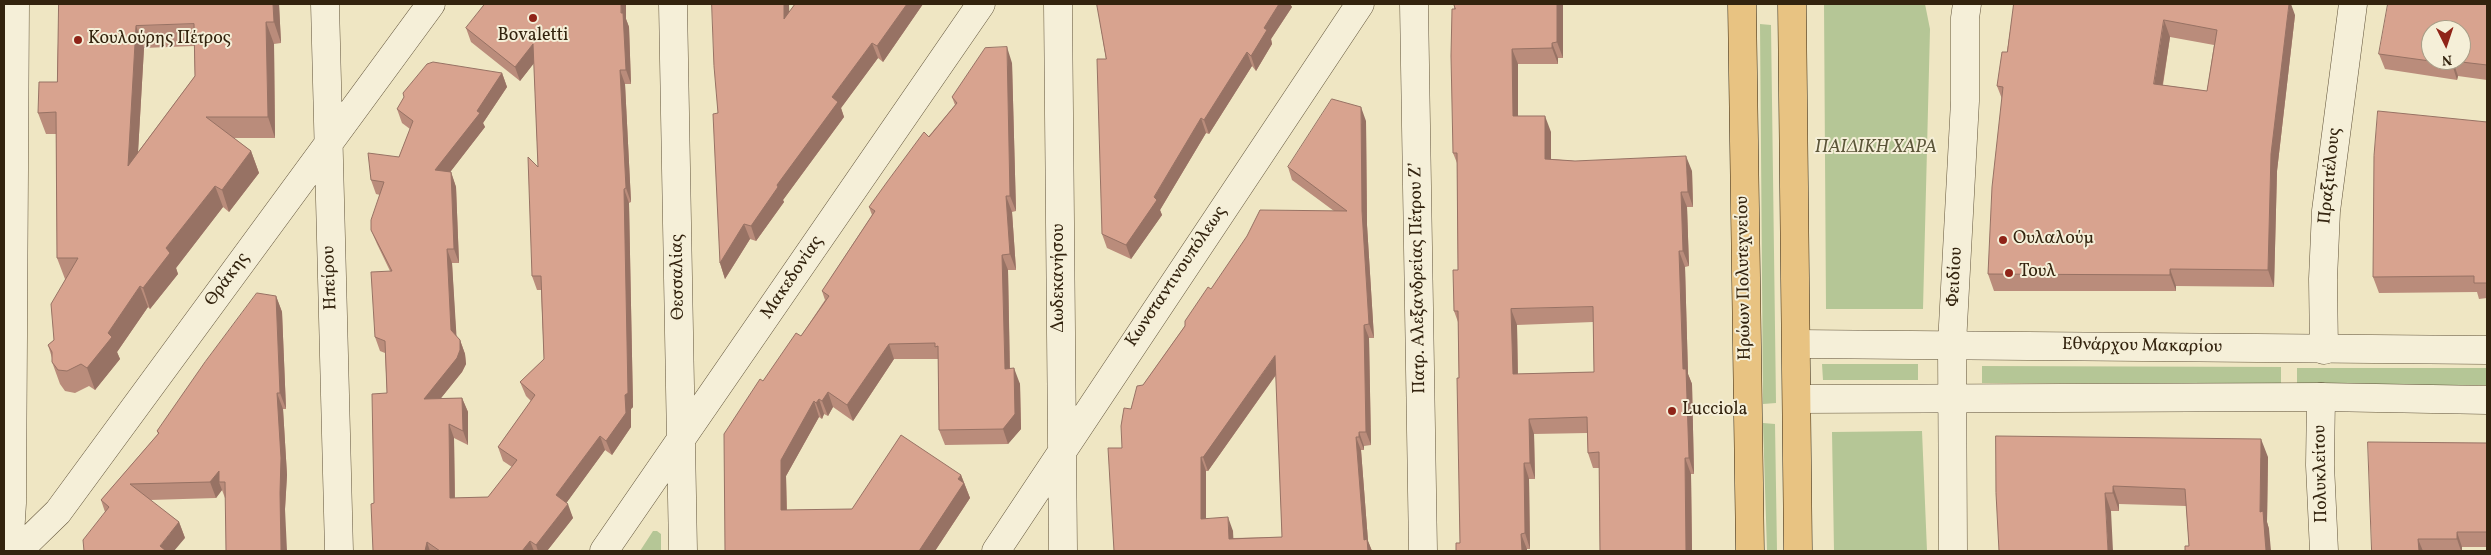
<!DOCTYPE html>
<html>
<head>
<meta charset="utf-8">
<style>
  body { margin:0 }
  #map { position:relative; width:2491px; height:555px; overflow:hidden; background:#efe6c3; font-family:Vollkorn,serif }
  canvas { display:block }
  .frame { position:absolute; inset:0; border:5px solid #33230e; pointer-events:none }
  .north { position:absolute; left:2421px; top:20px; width:50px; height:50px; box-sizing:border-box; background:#f5efd8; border:1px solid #a79d87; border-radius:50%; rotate:176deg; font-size:14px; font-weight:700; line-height:20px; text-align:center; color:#33230e }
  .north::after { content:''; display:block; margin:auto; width:18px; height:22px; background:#8f2418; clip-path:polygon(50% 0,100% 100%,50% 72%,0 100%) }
</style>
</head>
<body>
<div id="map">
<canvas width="2491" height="555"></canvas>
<div class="frame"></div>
<div class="north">N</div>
</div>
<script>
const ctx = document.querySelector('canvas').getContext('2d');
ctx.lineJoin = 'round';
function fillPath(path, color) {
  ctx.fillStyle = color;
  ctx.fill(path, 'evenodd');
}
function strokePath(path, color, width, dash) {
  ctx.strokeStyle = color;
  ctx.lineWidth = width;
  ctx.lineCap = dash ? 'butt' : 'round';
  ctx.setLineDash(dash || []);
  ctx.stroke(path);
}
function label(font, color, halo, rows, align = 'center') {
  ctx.font = font + ' Vollkorn,serif';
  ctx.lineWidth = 4;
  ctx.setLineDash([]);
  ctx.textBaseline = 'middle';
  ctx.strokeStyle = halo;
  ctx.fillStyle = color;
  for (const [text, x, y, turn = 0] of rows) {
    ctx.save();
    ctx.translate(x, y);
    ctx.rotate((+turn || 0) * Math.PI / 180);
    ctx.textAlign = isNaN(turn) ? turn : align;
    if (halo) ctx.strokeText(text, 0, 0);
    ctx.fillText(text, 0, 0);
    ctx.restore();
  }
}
const green = new Path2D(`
  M1824,4h101l5,25 -7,280h-97z
  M1760,24l11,1 5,378 -13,1z
  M1822,364h96v16h-95z
  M1982,366l299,1v17l-299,-1z
  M2297,368h190v17h-190z
  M1763,423l12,1 2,127h-10z
  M1922,431l5,120h-93l-2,-119z
  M653,531h4l4,3v17h-21z`);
const minor = new Path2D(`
  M325,4l14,547
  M673,4l10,547
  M1058,4l5,547
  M1414,4l9,547
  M2324,350l-1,-71 3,-68 27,-207
  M2321,397l-1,68 4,86
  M9,551l3,-48 3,-499
  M18,551l40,-39 373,-508
  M604,551l377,-547
  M996,551l364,-547
  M1953,551l-1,-207 13,-243v-83l2,-14`);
const tertiary = new Path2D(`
  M1797,344l690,6
  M1797,399l524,-2 166,3`);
const primary = new Path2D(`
  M1742,4l8,547
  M1792,4l6,547`);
const wall = new Path2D(`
  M59,4h220l2,39 -7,1 1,94h-41l17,13 8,22 -30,39 -6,-5 -47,61 2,6 -28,35 -2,-2 -31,45 3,7 -25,31 -6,-4 -14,7 -10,-2 -5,-7 -8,-22v-4l-4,-13 6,-5 11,-61 -8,-21 -1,-124h-10l-8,-21 19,-31zM194,46l1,30 -57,76 6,-104z
  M485,4h141v15l3,8 2,57h-6l6,118 -2,1 4,204 -2,2v18l-19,28 -7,-5 -39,53 7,15 -26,33h-174l1,-48 13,-110 -2,-40 -5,-2 -5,-14 15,-66 -13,-27 -6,-14 9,-35 -4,-1 -5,-14 28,-23 11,-28 -8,-6 -5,-14 105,-36 5,14 -24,36 2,4 -35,45h1l5,15 3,76h-7l4,73 4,4 5,14 1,10 -4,8 -21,26h21l6,14v33l-14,-7 1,60 33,-1 24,-30 -9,-6 -5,-14 33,-46 -5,-5 -6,-14 24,-23 -3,-69h-4l-5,-14 6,-109 -4,-104 -14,18 -49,-39 -5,-14z
  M712,4h77v8l134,-8 -40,58 -5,-4 -37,50 3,9 -61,83 1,2 -28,39 -6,-2 -25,40 -5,-16 -2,-150z
  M1097,4h193l2,3 -21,32 1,5 -16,27 -4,-5 -43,68 -3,-1 -46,77 2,5 -31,44 -24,-11 -5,-14 4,-175z
  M1454,4h109v54h-5v6h-40v52l33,16v27l141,12 1,36h-6l2,59 -4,1 3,107 4,10 2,90h-3l1,77h-92l-1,-83h-6l-5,-15 -1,-20 -53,1 1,45h-6l1,70h-3v2h-71l4,-8 -1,-165 -1,-56 -4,-11 4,-41 -1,-107 -4,-10zM1593,322l1,50 -76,2 -1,-49z
  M2014,4l281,11 -18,156 -3,116 -98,-1v5h-182l-6,-17 14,-175 -5,-13 10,-34zM2170,37l44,8 -7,46 -44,-6z
  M2487,4v76l-29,-4 -1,4 -72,-11 -6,-15z
  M1012,63l4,148 -4,1 4,58h-8l2,98 10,16 1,45 -13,15 -63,1 -6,-15 -1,-71h-44l-41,62 -20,-14 -5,9 -4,-2 -2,5 -3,-2 -33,59 1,34 65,-1 109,-34 9,23 -35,53h-210l38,-170 38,-45 24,-36 -3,-9 50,-76 -3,-8 86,-102 -3,-8z
  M1366,121l1,104 7,113h-5l2,107 -7,1v4h-3l7,91 4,10h-258l8,-103 9,-39 12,-24 68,-96 123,-78 -42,-31 -4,-13zM1276,375l6,162 -49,1v-7l-27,-13v-47h2z
  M2487,122v176l-8,1 -2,-7 -98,1 -6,-16z
  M276,296l6,16 4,97h-3l4,66 -2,34 -60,-11 -3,-8 -6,8 -66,2 29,22 6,16 -80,-26 -4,-12 57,-66 -1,-3z
  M2487,443v104h-25v4h-90z
  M2268,457l-1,65 2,7 -80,17 -3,-40 -67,-2v7h-8l-115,-18z`);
const shadedWall = new Path2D(`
  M273,4h6l2,39 -7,-21z
  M621,4h5v15l3,8 2,57 -5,-14z
  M784,4h5l1,31 -6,-16z
  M907,4h16l-40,58 -6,-16z
  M1279,4h11l2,3 -21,32 1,5 -16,27 -5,-15 13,-28z
  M1557,4h6v54l-6,-16z
  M2289,4h2l4,11 -18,156 -3,116 -6,-17 3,-116z
  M2164,20l6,17 -10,64 -6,-17z
  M266,22l8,22 1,94 -7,-21z
  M136,26l8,22 -8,139 -8,-21z
  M872,43l6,15 -37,50 3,9 -61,83 1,2 -28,39 -5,-15 81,-129z
  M1552,43l6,15v6l-6,-16z
  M533,44l5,14 -18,23 -5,-14z
  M1007,47l5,16 4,148 -6,-15z
  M1512,49l6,15v68l-5,-16z
  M1247,52l5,14 -43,68 -5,-14z
  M2453,61l5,15 -1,4 -5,-16z
  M620,70l5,14 6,118 -5,-14z
  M502,73l5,14 -24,36 2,4 -44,57 -6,-14z
  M1361,107l5,14 1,104 7,113 -5,-14 -7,-113z
  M1545,116l6,16v42l-6,-15z
  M1201,118l5,15 -46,77 2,5 -31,44 -5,-14z
  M251,151l8,22 -30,39 -7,-22z
  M1686,156l6,15 1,36 -5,-15z
  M451,172l5,15 3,76 -5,-14z
  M215,186l8,21 -47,61 2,6 -28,35 -7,-21 23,-40z
  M624,189l5,14 4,204 -2,2v18l-19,28 -6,-14z
  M1681,192l6,15 2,59 -6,-15z
  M1006,196l6,16 4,58 -6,-16z
  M744,224l6,15 -25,40 -5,-16z
  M447,249l5,14 5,81 -6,-14z
  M1679,251l6,16 3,107 4,10 2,90 -5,-16 -6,-89z
  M1002,255l6,15 2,114 -5,-15z
  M2170,269l6,17v5l-6,-16z
  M140,286l8,21 -31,45 3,7 -25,31 -8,-22 21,-35z
  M276,296l6,16 4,97 -6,-16z
  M1511,309l6,16 1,65 -5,-16z
  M1364,325l5,13 2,107 -5,-13z
  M460,340l5,14 1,10 -4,8 -33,41 -5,-14z
  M889,344l5,15 -41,62 -6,-16z
  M1275,356l5,13 -72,102 -5,-14z
  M1014,368l6,16 1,45 -13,15 -5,-15z
  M828,392l5,15 -5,9 -6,-15z
  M277,393l6,16 4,66 -2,34 2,42h-6z
  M462,398l6,14v33l-5,-14z
  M819,399l5,15 -2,5 -6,-16z
  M814,401l5,16 -33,59 1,50 -6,-16v-50z
  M1529,419l5,15 1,45 -5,-16z
  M449,424l5,14 1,74 -5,-14z
  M1359,432l5,14v4l-5,-13z
  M600,436l5,14 -43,59 -6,-14z
  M1356,437l5,13 7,91 4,10h-4l-4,-11z
  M2261,439l7,18 -1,65 2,7 2,22h-5l-6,-39z
  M1201,457l5,14v61l-5,-13z
  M1685,458l6,16 1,77h-6z
  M1524,463l5,16 1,70 -5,-16z
  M219,471v11l3,8 -6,8 -6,-16z
  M961,475l9,23 -35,53h-16z
  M2113,486l6,18v7l-6,-18z
  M2105,493l6,18 2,40h-5z
  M568,504l5,14 -26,33h-9l-2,-6z
  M1228,517l5,14 1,20 -5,-12z
  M179,522l6,16 -11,13h-13l-1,-5z
  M2457,532l5,15v4h-1l-4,-12z
  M1521,534l6,15v2h-5z
  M2418,539l5,12h-4z
  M530,541l4,10h-12z
  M427,542l3,9h-5z`);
const building = new Path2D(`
  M59,4h214l1,18h-8l2,95h-62l45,34 -29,39 -7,-4 -49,62 4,5 -27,35 -3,-2 -32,47 4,4 -25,31 -6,-4 -14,7 -9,-1 -6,-8v-10l-4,-7 6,-5 -3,-36 27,-46h-21l-1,-146 -18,1 1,-31h18zM194,24l1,52 -67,90 8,-140z
  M485,4h136v9h2l3,57h-6l6,118 -2,1 4,204 -3,2 1,18 -20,28 -6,-5 -44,59 12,9 -32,41 -6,-4 -8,10h-82l-13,-9 -2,9h-52l-2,-47 3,-1 -2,-109 15,-1 -2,-52 -10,-4 -4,-65 21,-1 -21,-41v-10l13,-38 -13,-2 -3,-27 31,4 14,-36 -16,-12 7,-12 -1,-4 24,-29 6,-2 69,11 -25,38 3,2 -45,57 16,2 3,77h-7l4,81 9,10v10l-3,8 -33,41 38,-1 1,33 -14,-7 1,74 38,-1 29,-37 -19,-13 37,-52 -15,-13 24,-23 -3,-83h-9l-4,-119 10,10 -5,-123 -18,23 -49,-39z
  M712,4h72v15l11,-15h112l-30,42 -5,-3 -40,54 6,5 -61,83 1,2 -27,39 -7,-2 -24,39 -7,-149 5,-1 -4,-47z
  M1097,4h182l-15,24 3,2 -16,26 -4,-4 -43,68 -3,-2 -47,79 3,3 -31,45 -24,-11 -5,-175h9z
  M1454,4h103v38l-5,1v5l-40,1 1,67h32v43l30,2 111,-5 2,36h-7l2,59h-4l4,118h3l3,89h-4l1,93h-86l-1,-99 -11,1 -1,-36 -58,2 1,44h-6l1,70 -4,1 1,17h-66v-8h4l-3,-165h2l-1,-67h-4l-1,-41h5l-1,-117h-4l-2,-97 1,-47h3zM1593,307l1,65 -81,2 -2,-65z
  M2014,4h275l-18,150 -3,116 -98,-1v6l-182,-1 4,-87 11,-100 -6,-1 5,-34h5zM2164,20l53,10 -10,61 -53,-7z
  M2388,4h99v61l-34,-4 -1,3 -73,-10zM2431,30h30v30h-30z
  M1007,47l3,149h-4l4,58 -8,1 3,114 9,-1 1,46 -12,15 -64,1 -1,-84 -3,1v-4l-46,1 -42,61 -19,-13 -6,9 -3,-2 -3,4 -2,-2 -33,59v50l71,-1 49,-74 60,40 -3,4 6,4 -45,68h-194l-1,-117 36,-55 3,2 33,-48 5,3 28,-40 -7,-5 53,-80 -6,-4 18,-25 37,-50 5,5 28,-34 -5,-6 33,-49z
  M1332,99l29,8 1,104 7,113 -5,1 2,107h-7v5h-3l8,103 3,-1 1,12h-254l-6,-103h14l-1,-22 3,-18 7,1 6,-23 6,-1 42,-59v-5l23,-34 3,2 36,-53 13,-26 87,1 -59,-44zM1275,356l7,181 -53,2 -1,-22 -27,2v-62h2z
  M2378,111l109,11v161h-13v-7l-101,1 1,-121z
  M257,293l19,3 4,97h-3l4,65 -1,35 1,58h-55l-1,-69h-6v-11l-9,11 -80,2 49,38 -19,24 6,5h-82l-1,-11 26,-33 -8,-7 58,-67 -2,-2 48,-69z
  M1996,436l265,3 -1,73 3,-1 3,40h-81v-5h4l-4,-57 -72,-3v7h-8l3,58h-109l-3,-58z
  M2368,442l119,1v89h-30v7h-39l1,12h-47z`);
const markers = [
  [533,18,5,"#8f2418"],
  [78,40,5,"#8f2418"],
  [2003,240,5,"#8f2418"],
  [2009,273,5,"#8f2418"],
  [1672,411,5,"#8f2418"]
];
const poiNames = [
  ["Bovaletti",533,37,"center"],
  ["Κουλούρης Πέτρος",88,40],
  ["Ουλαλούμ",2013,240],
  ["Τουλ",2019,273],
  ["Lucciola",1682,411]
];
const parkNames = [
  ["ΠΑΙΔΙΚΗ ΧΑΡΑ",1876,149]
];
const streetNames = [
  ["Πραξιτέλους",2331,176,-84],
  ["Θεσσαλίας",679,277,-91],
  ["Κωνσταντινουπόλεως",1177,277,-56],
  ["Φειδίου",1956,277,-87],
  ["Ηπείρου",331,278,-92],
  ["Μακεδονίας",793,278,-56],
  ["Δωδεκανήσου",1060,278,-90],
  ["Πατρ. Αλεξανδρείας Πέτρου Ζ’",1419,278,-91],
  ["Ηρώων Πολυτεχνείου",1745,278,-91],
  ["Θράκης",228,280,-54],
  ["Εθνάρχου Μακαρίου",2142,347,1],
  ["Πολυκλείτου",2322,474,-91]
];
fillPath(green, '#b5c696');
strokePath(minor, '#62543b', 29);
strokePath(tertiary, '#62543b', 29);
strokePath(primary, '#33230e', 29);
strokePath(minor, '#f5efd8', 28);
strokePath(tertiary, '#f5efd8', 28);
strokePath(primary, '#e8c382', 28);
fillPath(wall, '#ba8c7b');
fillPath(shadedWall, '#977264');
fillPath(building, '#d8a38f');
strokePath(building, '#977264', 1);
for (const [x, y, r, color] of markers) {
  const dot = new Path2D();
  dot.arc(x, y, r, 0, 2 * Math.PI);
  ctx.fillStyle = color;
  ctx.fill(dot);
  strokePath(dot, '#f5efd8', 2);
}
label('18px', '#33230e', '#f5efd8', poiNames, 'left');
label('italic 18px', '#5a5437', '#f5efd8', parkNames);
label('18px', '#33230e', '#f5efd8', streetNames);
</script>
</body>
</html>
